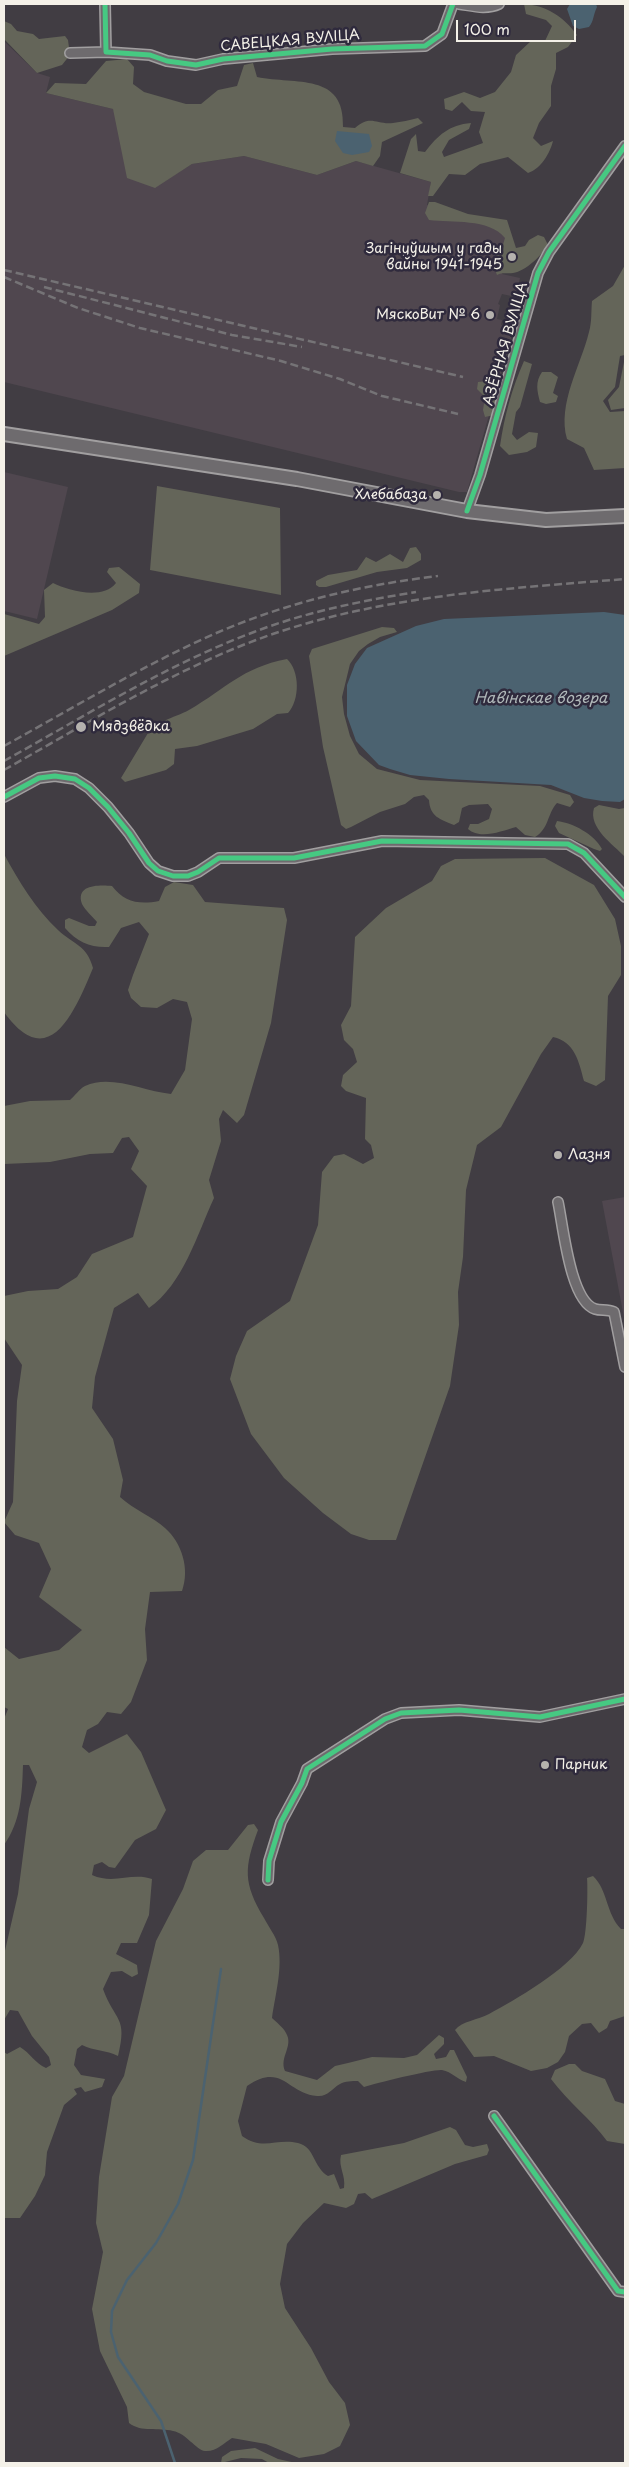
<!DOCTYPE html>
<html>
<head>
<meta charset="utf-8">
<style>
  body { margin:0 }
  #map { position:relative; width:629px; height:2467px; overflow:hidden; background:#413d43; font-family:"Playpen Sans",sans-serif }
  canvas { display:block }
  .frame { position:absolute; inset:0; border:5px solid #f4f1e8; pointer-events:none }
  .scale { position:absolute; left:456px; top:20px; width:120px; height:22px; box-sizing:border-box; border:2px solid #f4f1e8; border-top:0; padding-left:6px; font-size:15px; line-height:18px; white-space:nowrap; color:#f4f1e8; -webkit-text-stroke:4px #2f2a3d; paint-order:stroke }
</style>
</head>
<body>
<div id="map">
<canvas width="629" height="2467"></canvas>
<div class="frame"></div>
<div class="scale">100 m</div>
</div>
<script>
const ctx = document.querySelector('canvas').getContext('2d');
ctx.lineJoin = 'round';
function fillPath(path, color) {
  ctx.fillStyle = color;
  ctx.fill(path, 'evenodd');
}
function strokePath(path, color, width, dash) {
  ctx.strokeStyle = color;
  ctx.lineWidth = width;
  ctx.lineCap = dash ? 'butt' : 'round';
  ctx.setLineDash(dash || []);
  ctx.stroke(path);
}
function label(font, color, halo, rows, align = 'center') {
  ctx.font = font + ' "Playpen Sans",sans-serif';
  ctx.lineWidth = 5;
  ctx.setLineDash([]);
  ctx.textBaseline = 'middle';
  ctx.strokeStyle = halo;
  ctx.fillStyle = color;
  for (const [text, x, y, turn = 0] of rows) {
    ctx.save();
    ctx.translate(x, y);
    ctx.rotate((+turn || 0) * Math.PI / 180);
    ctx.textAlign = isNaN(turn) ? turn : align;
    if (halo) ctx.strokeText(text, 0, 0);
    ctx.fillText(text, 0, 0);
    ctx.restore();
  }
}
const built = new Path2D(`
  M4,41l33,32 13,4 -4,16 67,16 42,78 37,-23 52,-8 73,19 39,-14 75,21 -4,23 76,19 3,8 -4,42 18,4 -4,19 -14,-3 -4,10 2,1 -3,14 5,1 -1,5 13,3 -47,164h-8l-455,-110z
  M4,472l64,15 -31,132 -33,-8z
  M625,1197v126l-23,-122z`);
const green = new Path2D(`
  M524,4c22,1 40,13 53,31l-9,12 -12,6v16l-5,17v20l-12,17 -6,15 8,8 12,-5c-3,12 -12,28 -25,32l-20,-16 -28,7 -15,11 -16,-1 -16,22h-5l3,-14 -31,-9 11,-34 5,-5 2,17 7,1c13,-17 24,-27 46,-29l-2,6 -20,11 -7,12 2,5 39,-14 -4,-11 6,-20 -14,-1 -9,-9 -10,9 -7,-2 -1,-10 20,-7 16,6 15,-6 16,-20 5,-17 15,-14h14l7,-15 -6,-6 -20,-6z
  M4,21l7,3 6,7 16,3 6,5 26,-3 3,4 2,15 -8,10 -25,8 -33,-34z
  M127,59l7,8 -1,17 11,8 42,12h15l17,-14 19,-4 7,-21 9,-2 4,14c39,8 88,-5 86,50l12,1c16,-14 21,-3 38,-5 8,-1 17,-3 25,-5l5,5 -41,19 -2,14 -7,10 -17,-5 -39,14 -73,-19 -52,8 -37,24 -28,-10 -14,-69 -67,-16 9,-10 31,1 20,-23z
  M429,202h6l33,12 39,6 9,28 9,-2 4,-6 9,-5 6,2 4,8c-6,10 -22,26 -35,28 -6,1 -10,-1 -16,2l-3,-8v-12l8,-7 3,-10c-16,-20 -53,-15 -76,-18l-4,-7z
  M625,265v90l-5,1 -5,31 -12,14 7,11 15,-1v57l-31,2 -10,-22 -17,-9c-10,-35 14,-74 22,-107 3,-10 2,-21 3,-31l21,-15z
  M625,357v51l-14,2 -3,-10 11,-13z
  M524,361l8,3 -12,43 -4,5 -4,22 5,6 12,-8 9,1 -2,14 -9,5 -18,3 -9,-9c4,-29 12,-58 24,-85z
  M542,372h9l7,5 -5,16 5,3 -2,6 -10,2 -6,-2c-3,-11 -5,-20 2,-30z
  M500,380l1,5 -7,30 -9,2 -2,-7 2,-13 -8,-8 1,-7z
  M157,486l123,22 1,87 -131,-25z
  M416,547l5,7v6l-14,8 -30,4 -51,15h-7l-3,-2v-4l12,-6 29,-5 9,-13 10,5 14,-8 13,8 7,-14z
  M119,567l21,17 -1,9 -27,17 -108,46v-42l35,10 6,-7 -1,-27 9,-7c16,8 50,17 63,0l-9,-11 2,-4z
  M382,627l12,1 3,4 -17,5 -12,7 -9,7 -9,13 -8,33 2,17 6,22 9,18 18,15 43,11 120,6 30,9 4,7 -4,5 -13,-4c-10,11 -8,26 -22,34l-10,-2 -9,-8c-14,4 -36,13 -48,2l2,-5h8l11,-5 3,-10 -4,-5 -19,1 -7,3 -3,14 -5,3c-14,-6 -24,-8 -25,-25l-5,-5 -10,2 -9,7 -25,8 -29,15 -5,2 -5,-4 -18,-78 -14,-91 3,-7z
  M287,659c13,12 13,41 1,54l-11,1 -24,15 -56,17 -22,3 -1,15 -8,6 -41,12 -4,-4 27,-45 11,-1 6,-5 -1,-6c8,-4 18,-7 25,-11 38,-22 52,-42 98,-51z
  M599,805l20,4 6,-1v49c-12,-13 -37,-29 -31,-49z
  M557,821c16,2 37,13 45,28l-2,2 -6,-2 -35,-16 -4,-7z
  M4,854c14,26 32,56 54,76 16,15 29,15 35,38 -18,43 -44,107 -89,44z
  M545,858l49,27 21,34 6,27v29l-13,21 -3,84 -9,6 -12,-5c-5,-19 -9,-39 -31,-44l-12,17 -40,73 -24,18 -11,45 -3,67 -5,35 1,33 -9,61 -54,154h-27l-18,-6 -28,-21 -39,-35 -33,-44 -21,-55 6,-23 11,-25 43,-30 28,-76 4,-53 12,-16 10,-2 19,10 11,-6 -3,-13 -6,-6 1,-41 -20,-7 -5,-5 2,-11 14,-13 -4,-13 -9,-9 -3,-15 10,-19 4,-69 31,-29 46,-27 9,-15 14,-7z
  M174,882l19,3 12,17 79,6 3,12 -16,103 -27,92 -7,8 -14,-13 -4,9 2,22 -12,39 5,18c-17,37 -31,86 -65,110l-11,-15 -24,15 -19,69 -3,31 21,31 10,41 -3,17c14,13 33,20 45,31 17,15 25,41 17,63l-32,1 -5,37 2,31 -16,42 -10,12 -14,-2 -9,12 -11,6 -5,17 7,6 38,-19 14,18 25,58 -10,19 -21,11 -20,28 -6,-1 -7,-5 -8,3 -2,10c22,10 39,-3 60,4l-3,36 -12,28h-16l-5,11 21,11 1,9 -6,3 -10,-6 -11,1 -8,17c12,33 25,27 15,67 -12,-6 -24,-5 -36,-11l-5,4 -3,16 7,10 24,4 -3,8 -17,5 -4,-5 -7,2 3,5 -13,11 -17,47 -2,23 -10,21 -15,22h-16v-166l3,2 13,-7c10,6 15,16 26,21l5,-3 -2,-8 -17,-21 -14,-25 -8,-1 -6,10v-65l14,-61 11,-85 8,-27 -8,-17h-6c-1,30 -2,56 -19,80v-126l4,-10 -4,-2v-60l15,12 40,-9 23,-20 -43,-33 12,-28 -12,-26 -24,-8 -11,-13 9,-20 4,-101 5,-36 -18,-27v-42l24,-5 30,-2 19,-12 15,-23 41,-17 14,-51 -16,-17 8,-18 -10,-14 -7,1 -9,15 -23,1 -40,8 -46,2v-58l26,-5 40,-1c5,-4 9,-11 15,-14 26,-12 58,5 86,8l14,-24 7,-51 -5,-17 -14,-3 -16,9 -16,-1 -10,-9 -3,-8 5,-15 16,-41 -10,-12 -18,6 -12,19c-18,1 -32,-5 -44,-19v-8l4,-2 20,8h6l2,-4c-4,-5 -12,-12 -15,-18 -7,-20 18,-19 30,-18 12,16 27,19 47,15l6,-14z
  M254,1824l4,6c-14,38 -15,53 6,88 4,8 12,18 14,27 5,23 -3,51 -6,73 5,5 11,9 14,15 8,13 -7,24 -1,38l32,9 18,-14 13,-3 24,-6 32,1 13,-3 22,-20 5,3v6l-10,10 2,5 10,-2 4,-7h4l13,27 -1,5c-9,-3 -14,-10 -24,-12 -9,-1 -66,13 -78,17l-6,-6c-6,0 -13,0 -18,3 -9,5 -12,13 -23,12 -30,-2 -34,-34 -70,-10l-9,35 4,15c21,15 34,2 56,7 17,4 15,24 30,33l6,-2 6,15 4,-1c2,-13 -6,-21 -3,-33l63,-12 46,-16 6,3 9,15 8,2 14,-3 2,6 -2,5 -32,9 -83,35 -7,-6 -7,1 -4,10 -8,4 -22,-5 -21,20 -16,21 -7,40 5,24 26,40 18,34 16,21 5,22 -10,21 -16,8 -25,4 -33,-14 -34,-6c-8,5 -16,14 -27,13 -9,-1 -19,-18 -32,-20 -15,-4 -31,2 -44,-8l-2,-16 -27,-56 -8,-42 11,-57 -7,-29 3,-46 13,-80 12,-21 32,-135 27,-52 10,-28 13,-11h22l20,-25z
  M593,1876c15,14 13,38 28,53h4v87l-15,5 -3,7 -8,5 -8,-10 -9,1 -13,12 -4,16 -7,10 -11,6 -16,3 -37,-15 -20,1 -19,-27c7,-9 23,-10 34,-16 24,-13 82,-46 94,-71 4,-9 5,-53 4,-65z
  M569,2064h6l7,7 23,8 10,22 10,3v40l-18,-3c-16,-22 -39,-39 -56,-62l4,-9z
  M255,2448l23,11 18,4h-27l-7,-4 -21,-1 -20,5 1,-6 9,-6z`);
const water = new Path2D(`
  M570,4h26l1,3c-4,8 -3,14 -8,20l-10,2 -6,-3 -6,-17z
  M337,131l32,3 3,12 -3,6 -17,3 -9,-2 -8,-12z
  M604,612l21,3v184l-5,3 -18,-1 -18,-3 -33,-13 -102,-6 -39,-4 -20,-6 -11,-4 -23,-24 -9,-25v-31l8,-21 12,-16 49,-22 28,-7z`);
const stream = new Path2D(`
  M175,2463l-14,-42 -43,-64 -7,-25 1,-21 15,-31 29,-37 22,-39 15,-44 28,-191`);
const minor = new Path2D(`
  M105,4l1,48 44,3 17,6 29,4 27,-6 109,-10 93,-3 17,-12 11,-30
  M459,4c14,2 27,6 40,0
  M70,53l36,-1
  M467,511l13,-36 58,-202 11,-21 76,-106
  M4,797l35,-19 16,-2 20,3 14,9 19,19 21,26 20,30 9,8 15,5h15l10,-4 21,-14h75l88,-17 186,3 16,9 41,44
  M558,1202c5,23 12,99 37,107 6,2 12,0 19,3l11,55
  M268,1880l1,-19 12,-39 21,-39 5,-14 78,-50 16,-6 58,-3 81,7 85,-18
  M494,2116l124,175 7,1`);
const secondary = new Path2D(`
  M4,434l293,45 170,32 79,9 79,-4`);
const rail = new Path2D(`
  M4,270l459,107
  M4,277l74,31 62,20 141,33 59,18 42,17 76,18
  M44,287l188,48 70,12
  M4,746c69,-38 138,-80 210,-112 71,-31 147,-49 224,-58
  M4,761c81,-45 162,-96 250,-129 52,-20 107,-31 162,-40
  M4,770c82,-46 164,-97 252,-130 118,-44 245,-51 369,-61`);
const cycleway = new Path2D(`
  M105,4l1,48 44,3 17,6 29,4 27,-6 109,-10 93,-3 17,-12 11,-30
  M467,511l13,-36 58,-202 11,-21 76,-106
  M4,797l35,-19 16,-2 20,3 14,9 19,19 21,26 20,30 9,8 15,5h15l10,-4 21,-14h75l88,-17 186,3 16,9 41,44
  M268,1880l1,-19 12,-39 21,-39 5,-14 78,-50 16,-6 58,-3 81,7 85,-18
  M494,2116l124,175 7,1`);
const markers = [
  [512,257,5,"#b5b2ae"],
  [490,315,5,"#b5b2ae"],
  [437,495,5,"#b5b2ae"],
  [81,727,6,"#b5b2ae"],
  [558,1155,5,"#b5b2ae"],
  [545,1765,5,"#b5b2ae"]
];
const streetNames = [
  ["САВЕЦКАЯ ВУЛІЦА",290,41,-5],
  ["АЗЁРНАЯ ВУЛІЦА",506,344,-74]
];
const poiNames = [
  ["Загінуўшым у гады",502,249],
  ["вайны 1941-1945",502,265],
  ["МяскоВит № 6",480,315],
  ["Хлебабаза",427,495],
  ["Мядзвёдка",92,727,"left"],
  ["Лазня",568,1155,"left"],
  ["Парник",555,1765,"left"]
];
const waterNames = [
  ["Навінскае возера",541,699]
];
fillPath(built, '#50474f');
fillPath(green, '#646559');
fillPath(water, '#4b6270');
strokePath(stream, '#4b6270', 2.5);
strokePath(minor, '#a19fa0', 12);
strokePath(secondary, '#a19fa0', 16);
strokePath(minor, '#6e6b6e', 9);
strokePath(secondary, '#6e6b6e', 12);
strokePath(rail, '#757376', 2.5, [8, 4]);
strokePath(cycleway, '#46c982', 5);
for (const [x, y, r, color] of markers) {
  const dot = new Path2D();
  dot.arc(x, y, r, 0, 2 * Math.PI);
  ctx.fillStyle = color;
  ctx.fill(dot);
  strokePath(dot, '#2f2a3d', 2);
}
label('14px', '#f4f1e8', '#2f2a3d', streetNames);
label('14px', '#f4f1e8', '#2f2a3d', poiNames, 'right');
label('italic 15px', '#b1b9ba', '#2f2a3d', waterNames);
</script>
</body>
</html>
